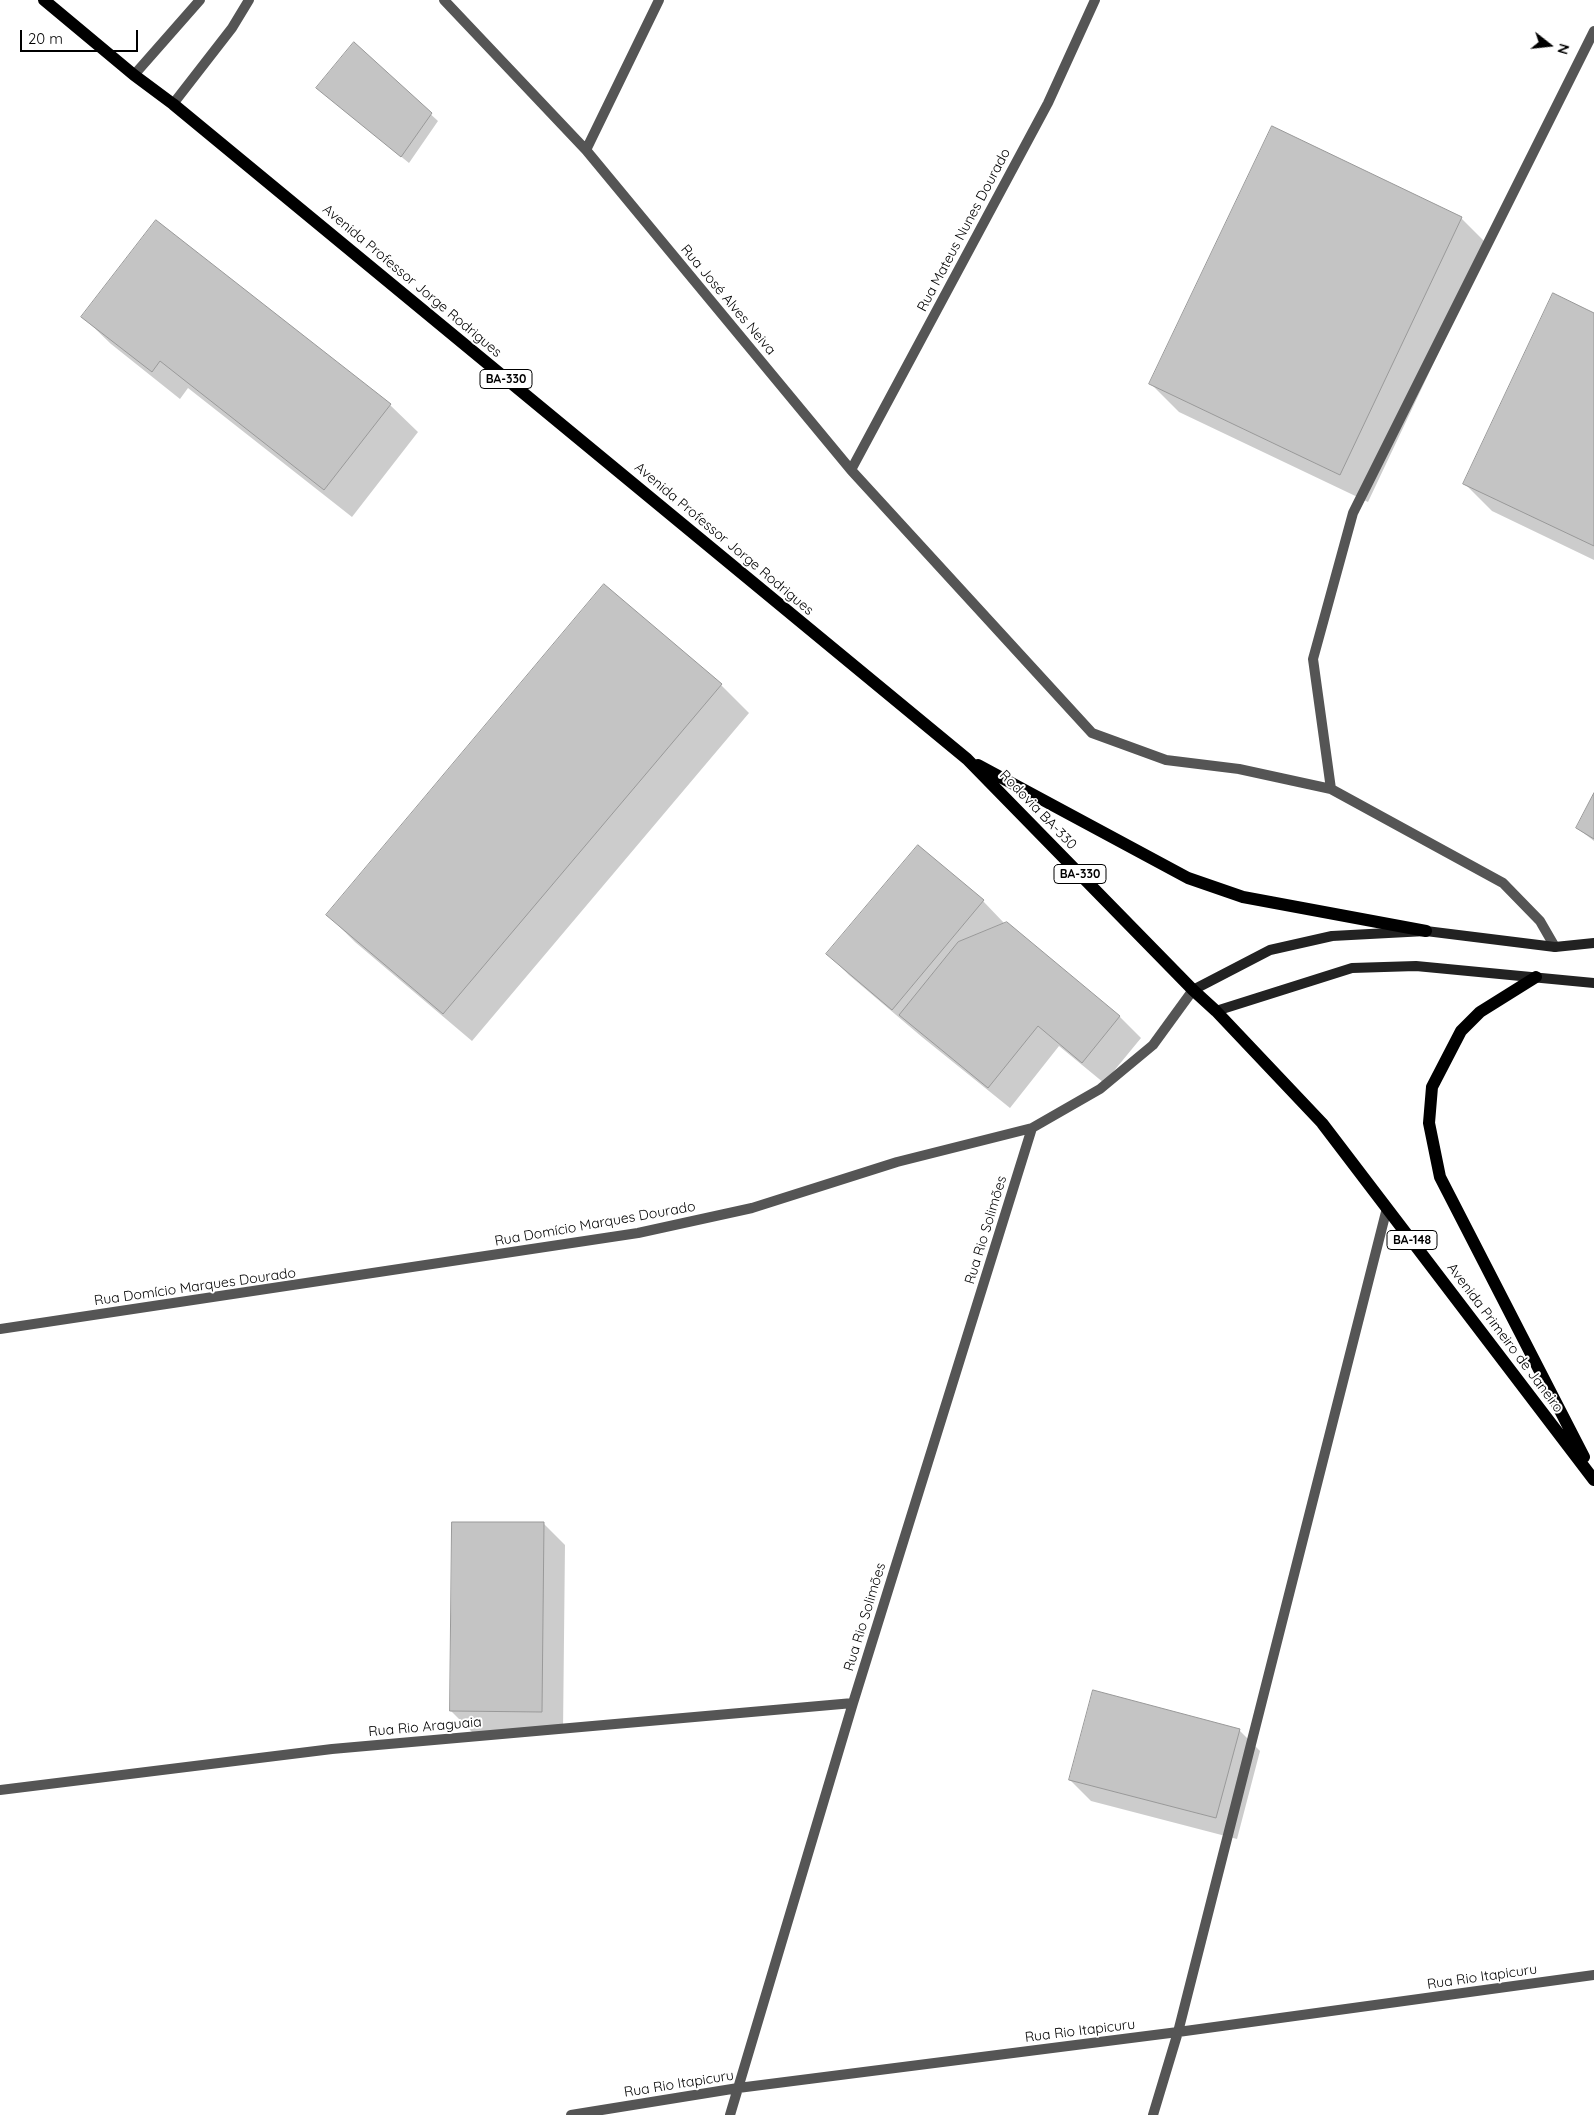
<!DOCTYPE html>
<html>
<head>
<meta charset="utf-8">
<style>
  body { margin:0 }
  #map { position:relative; width:1594px; height:2115px; overflow:hidden; background:#fff; font-family:Quicksand,sans-serif }
  canvas { display:block }
  .north { position:absolute; left:1524px; top:20px; width:50px; height:50px; -webkit-text-stroke:4px #fff; paint-order:stroke; rotate:106deg; font-size:14px; font-weight:700; line-height:20px; text-align:center; color:#000 }
  .north::after { content:''; display:block; margin:auto; width:18px; height:22px; background:#000; clip-path:polygon(50% 0,100% 100%,50% 72%,0 100%) }
  .scale { position:absolute; left:20px; top:30px; width:118px; height:22px; box-sizing:border-box; border:2px solid #000; border-top:0; padding-left:6px; font-size:15px; line-height:18px; white-space:nowrap; color:#000; -webkit-text-stroke:4px #fff; paint-order:stroke }
</style>
</head>
<body>
<div id="map">
<canvas width="1594" height="2115"></canvas>
<div class="north">N</div>
<div class="scale">20 m</div>
</div>
<script>
const ctx = document.querySelector('canvas').getContext('2d');
ctx.lineJoin = 'round';
function fillPath(path, color) {
  ctx.fillStyle = color;
  ctx.fill(path, 'evenodd');
}
function strokePath(path, color, width, dash) {
  ctx.strokeStyle = color;
  ctx.lineWidth = width;
  ctx.lineCap = dash ? 'butt' : 'round';
  ctx.setLineDash(dash || []);
  ctx.stroke(path);
}
function label(font, color, halo, rows, align = 'center') {
  ctx.font = font + ' Quicksand,sans-serif';
  ctx.lineWidth = 4;
  ctx.setLineDash([]);
  ctx.textBaseline = 'middle';
  ctx.strokeStyle = halo;
  ctx.fillStyle = color;
  for (const [text, x, y, turn = 0] of rows) {
    ctx.save();
    ctx.translate(x, y);
    ctx.rotate((+turn || 0) * Math.PI / 180);
    ctx.textAlign = isNaN(turn) ? turn : align;
    if (halo) ctx.strokeText(text, 0, 0);
    ctx.fillText(text, 0, 0);
    ctx.restore();
  }
}
const shadow = new Path2D(`
  M354,44l84,77 -29,42 -84,-68z
  M1273,128l188,90 28,28 -121,256 -189,-90 -28,-28z
  M1594,314v246l-102,-49 -28,-28z
  M83,317l307,88 28,27 -66,85 -164,-129 -8,11 -69,-55z
  M721,685l28,28 -277,328 -117,-99 -27,-27z
  M1594,796v45l-17,-13z
  M918,847l65,54 21,22 -2,3 118,91 21,21 -37,45 -45,-37 -49,62 -88,-71 -73,-62 -21,-21z
  M543,1523l22,22 -2,187h-91l-21,-21z
  M1239,1730l21,21 -23,88 -146,-38 -21,-21z`);
const building = new Path2D(`
  M354,42l78,71 -31,44 -85,-69z
  M1272,126l190,91 -122,258 -191,-91z
  M156,220l235,184 -67,86 -164,-129 -8,11 -71,-55z
  M1553,293l41,20v233l-131,-62z
  M604,584l118,100 -279,330 -117,-99z
  M1594,793v46l-18,-11z
  M918,845l66,55 -92,110 -66,-56z
  M1007,922l113,94 -38,47 -44,-37 -50,62 -89,-73 59,-73z
  M452,1522h92l-2,190 -92,-1z
  M1093,1690l147,39 -24,89 -147,-38z`);
const street = new Path2D(`
  M444,0l142,150 265,320 241,263 74,27 73,9 92,20
  M134,75l66,-75
  M173,104l59,-76 17,-28
  M586,150l73,-150
  M851,470l197,-367 47,-103
  M1555,947l-15,-26 -37,-38 -172,-94 -18,-130 40,-146 241,-482
  M0,1329l638,-96 114,-25 145,-46 135,-34 68,-39 53,-44 40,-55
  M0,1790l332,-41 521,-46
  M571,2115l167,-27 440,-56 416,-57
  M730,2115l123,-412 179,-575
  M1153,2115l25,-83 209,-824`);
const secondary = new Path2D(`
  M1193,990l77,-40 62,-14 94,-5 129,16 39,-4
  M1216,1011l136,-43 64,-2 178,17`);
const primary = new Path2D(`
  M44,0l90,75 39,29 794,655 226,231 23,21 106,112 272,357
  M978,765l210,113 55,19 183,34
  M1536,977l-56,35 -19,19 -29,56 -3,36 11,54 144,280`);
const shields = [
  [506,379,52],
  [1080,874,52],
  [1412,1240,50]
];
const shieldNames = [
  ["BA-330",506,379],
  ["BA-330",1080,874],
  ["BA-148",1412,1240]
];
const streetNames = [
  ["Rua Mateus Nunes Dourado",964,230,-62],
  ["Avenida Professor Jorge Rodrigues",412,281,40],
  ["Rua José Alves Neiva",728,300,50],
  ["Avenida Professor Jorge Rodrigues",724,539,40],
  ["Rodovia BA-330",1038,810,46],
  ["Rua Domício Marques Dourado",595,1224,-10],
  ["Rua Rio Solimões",986,1230,-73],
  ["Rua Domício Marques Dourado",195,1287,-8],
  ["Avenida Primeiro de Janeiro",1505,1338,53],
  ["Rua Rio Solimões",865,1617,-73],
  ["Rua Rio Araguaia",425,1727,-5],
  ["Rua Rio Itapicuru",1482,1977,-8],
  ["Rua Rio Itapicuru",1080,2031,-7],
  ["Rua Rio Itapicuru",679,2084,-9]
];
fillPath(shadow, '#0003');
fillPath(building, '#c4c4c4');
strokePath(building, '#999', 1);
strokePath(street, '#555', 10);
strokePath(secondary, '#222', 10);
strokePath(primary, '#000', 12);
for (const [x, y, w] of shields) {
  const box = new Path2D();
  box.roundRect(x - w / 2, y - 9.5, w, 19, 4);
  ctx.fillStyle = '#fff';
  ctx.fill(box);
  strokePath(box, '#000', 1);
}
label('bold 12px', '#000', null, shieldNames);
label('14px', '#000', '#fff', streetNames);
</script>
</body>
</html>
